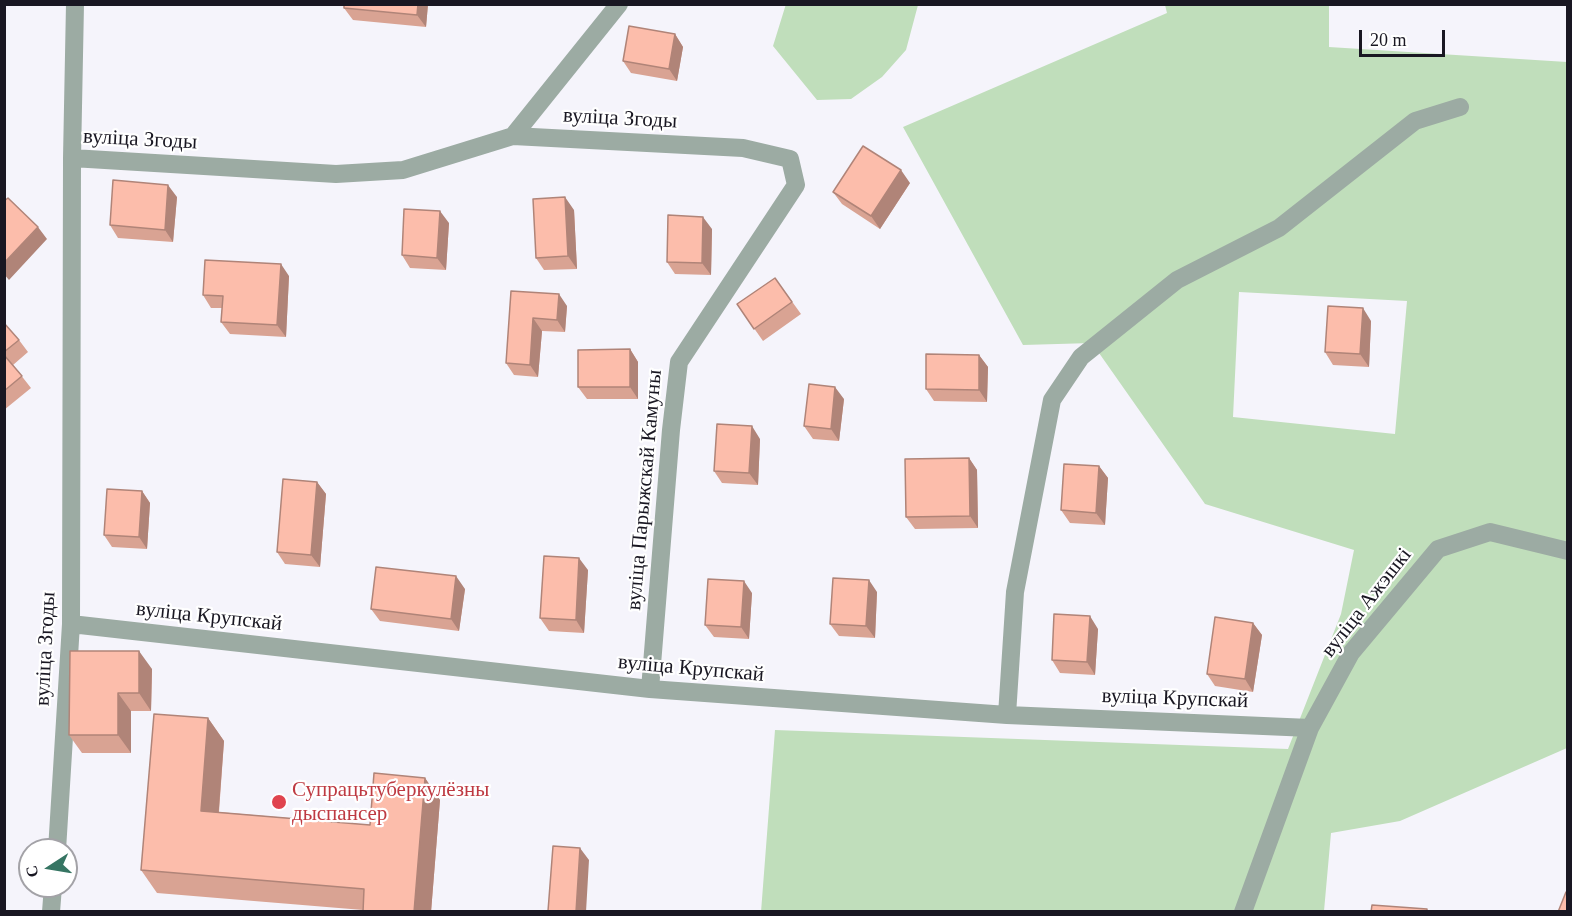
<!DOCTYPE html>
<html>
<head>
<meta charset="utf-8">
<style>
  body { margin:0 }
  #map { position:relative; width:1572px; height:916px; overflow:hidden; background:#f5f4fb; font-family:Georgia,serif }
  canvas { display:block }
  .frame { position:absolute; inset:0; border:6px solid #191722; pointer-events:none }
  .north { position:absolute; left:18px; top:838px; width:60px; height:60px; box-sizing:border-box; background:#fff; border:2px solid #a3a2a7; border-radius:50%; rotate:258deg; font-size:16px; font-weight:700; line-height:24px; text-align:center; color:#191722 }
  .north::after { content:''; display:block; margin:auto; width:21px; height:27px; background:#367563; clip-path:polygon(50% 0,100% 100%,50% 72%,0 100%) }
  .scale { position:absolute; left:1359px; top:30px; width:86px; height:27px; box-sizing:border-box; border:3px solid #191722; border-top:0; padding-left:8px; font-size:18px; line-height:21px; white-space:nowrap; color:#191722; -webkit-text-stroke:4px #fff; paint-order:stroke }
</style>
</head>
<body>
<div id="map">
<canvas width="1572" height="916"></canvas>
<div class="frame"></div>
<div class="north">С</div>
<div class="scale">20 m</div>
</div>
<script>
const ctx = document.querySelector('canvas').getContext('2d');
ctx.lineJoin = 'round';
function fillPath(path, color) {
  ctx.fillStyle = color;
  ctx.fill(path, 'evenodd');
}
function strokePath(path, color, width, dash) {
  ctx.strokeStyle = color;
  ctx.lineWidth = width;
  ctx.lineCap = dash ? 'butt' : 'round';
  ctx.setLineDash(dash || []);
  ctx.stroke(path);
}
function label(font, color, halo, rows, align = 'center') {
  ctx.font = font + ' Georgia,serif';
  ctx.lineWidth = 4.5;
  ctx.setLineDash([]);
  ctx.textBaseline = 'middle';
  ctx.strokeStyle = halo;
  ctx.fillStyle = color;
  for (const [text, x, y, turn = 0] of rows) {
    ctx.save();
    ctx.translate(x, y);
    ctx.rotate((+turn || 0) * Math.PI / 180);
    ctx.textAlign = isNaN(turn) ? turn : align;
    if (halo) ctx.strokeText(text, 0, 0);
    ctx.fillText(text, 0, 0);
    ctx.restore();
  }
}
const green = new Path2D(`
  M786,4h132v1l-12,45 -24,27 -31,22 -34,1 -44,-54z
  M1165,5h164v42l238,15v686l-167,73 -69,12 -7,78 -563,1 14,-182 513,19 53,-135 13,-64 -149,-46 -113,-161 -69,2 -120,-218 264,-114zM1239,292l168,9 -12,133 -162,-17z`);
const minor = new Path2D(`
  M513,136l106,-132
  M72,158l3,-154
  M71,624l579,65 357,26 303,13
  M1007,715l8,-123 37,-192 29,-43 96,-77 102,-52 136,-107 45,-14
  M57,850l14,-226 1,-466 264,16 67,-4 110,-34 230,12 47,11 6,26 -117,177 -8,68 -21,259
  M51,912l2,-26
  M1243,912l67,-184 41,-75 87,-104 52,-17 78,19`);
const wall = new Path2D(`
  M428,4l-2,23 -73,-7 -9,-12z
  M675,34l8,13 -6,34 -46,-8 -8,-12z
  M910,183l-30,46 -38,-25 -9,-12z
  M177,197l-4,45 -55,-4 -8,-13z
  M574,210l3,59 -33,1 -8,-12z
  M449,223l-3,47 -36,-2 -8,-13z
  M712,229l-1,46 -36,-1 -8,-12z
  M289,276l-3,61 -56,-3 -9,-12 1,-14h-11l-8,-13z
  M775,278l26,36 -38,27 -26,-37z
  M511,291l56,15 -2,26 -23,-1 -4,46 -24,-2 -8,-12z
  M1371,321l-2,46 -36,-2 -8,-13z
  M4,323l15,17 9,12 -15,13 18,23 -27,22z
  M630,349l8,13v37h-51l-9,-12z
  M979,355l9,12 -1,35 -53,-1 -8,-12z
  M844,399l-5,42 -26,-2 -9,-13z
  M760,439l-2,46 -36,-2 -8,-12z
  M969,458l8,12 1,58 -63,1 -9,-12z
  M1099,466l9,12 -3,47 -35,-2 -9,-13z
  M317,482l9,12 -6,73 -35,-3 -8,-12z
  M142,491l8,12 -3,46 -35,-2 -8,-12z
  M588,570l-4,63 -35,-2 -9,-13z
  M465,589l-6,42 -79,-10 -9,-12z
  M877,592l-2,46 -36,-2 -9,-12z
  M752,593l-3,46 -35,-2 -9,-12z
  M1253,623l9,12 -9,57 -38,-6 -8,-12z
  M1098,629l-3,46 -35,-2 -8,-13z
  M70,651l82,18 -1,42h-20v42h-49l-13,-18z
  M208,718l16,23 -5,71 151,13 55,-47 15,22 -9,112h-68v-2l-206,-17 -16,-23z`);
const shadedWall = new Path2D(`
  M418,4h10l-2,23 -9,-12z
  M675,34l8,13 -6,34 -8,-12z
  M901,170l9,13 -30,46 -9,-13z
  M168,185l9,12 -4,45 -8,-12z
  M565,197l9,13 3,59 -9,-13z
  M440,211l9,12 -3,47 -9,-12z
  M703,217l9,12 -1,46 -9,-12z
  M38,227l9,12 -38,41 -5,-6v-11z
  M281,264l8,12 -3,61 -9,-12z
  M559,294l8,12 -2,26 -8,-12z
  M1363,308l8,13 -2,46 -9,-13z
  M533,318l9,13 -4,46 -8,-12z
  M630,349l8,13v37l-8,-12z
  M979,355l9,12 -1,35 -8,-12z
  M835,387l9,12 -5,42 -8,-12z
  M752,426l8,13 -2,46 -9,-12z
  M969,458l8,12 1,58 -8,-12z
  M1099,466l9,12 -3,47 -9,-12z
  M317,482l9,12 -6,73 -9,-12z
  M142,491l8,12 -3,46 -8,-12z
  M579,558l9,12 -4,63 -8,-13z
  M456,576l9,13 -6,42 -8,-12z
  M869,580l8,12 -2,46 -9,-12z
  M744,581l8,12 -3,46 -8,-12z
  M1090,616l8,13 -3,46 -8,-13z
  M1253,623l9,12 -9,57 -8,-13z
  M139,651l13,18 -1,42 -12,-18z
  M118,693l13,18v42l-13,-18z
  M208,718l16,23 -7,93 -16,-23z
  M425,778l15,22 -9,112h-17z
  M580,848l9,12 -3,52h-10z`);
const building = new Path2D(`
  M344,4h74l-1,11 -73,-7z
  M629,26l46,8 -6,35 -46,-8z
  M863,146l38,24 -30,46 -38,-24z
  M113,180l55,5 -3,45 -55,-5z
  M565,197l3,59 -32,2 -3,-59z
  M8,198l30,29 -34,36v-62z
  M404,209l36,2 -3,47 -35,-3z
  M668,215l35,2 -1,46 -35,-1z
  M205,260l76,4 -4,61 -56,-3 2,-26 -20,-1z
  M775,278l17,24 -38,27 -17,-25z
  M511,291l48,3 -2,26 -24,-2 -3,47 -24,-2z
  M1328,306l35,2 -3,46 -35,-2z
  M4,323l15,17 -15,12z
  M630,349v38h-52v-37z
  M926,354l53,1v35l-53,-1z
  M4,355l18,21 -18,15z
  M809,384l26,3 -4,42 -27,-3z
  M717,424l35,2 -3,47 -35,-2z
  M969,458l1,58 -64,1 -1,-58z
  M1064,464l35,2 -3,47 -35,-3z
  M283,479l34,3 -6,73 -34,-3z
  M107,489l35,2 -3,46 -35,-2z
  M544,556l35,2 -3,62 -36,-2z
  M376,567l80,9 -5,43 -80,-10z
  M833,578l36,2 -3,46 -36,-2z
  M708,579l36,2 -3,46 -36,-2z
  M1054,614l36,2 -3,46 -35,-2z
  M1215,617l38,6 -8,56 -38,-5z
  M70,651h69v42h-21v42h-49z
  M154,714l54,4 -7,93 169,14 4,-52 51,5 -11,134h-51l1,-23 -223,-19z
  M553,846l27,2 -4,64 -28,-1z
  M1566,892l2,1v19h-10z
  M1372,905l55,4v3h-56z`);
const markers = [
  [279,802,8,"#e0444e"]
];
const streetNames = [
  ["вуліца Згоды",620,119,3],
  ["вуліца Згоды",140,140,3],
  ["вуліца Парыжскай Камуны",645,490,-85],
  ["вуліца Ажэшкі",1367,603,-52],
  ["вуліца Крупскай",209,617,6],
  ["вуліца Згоды",46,649,-87],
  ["вуліца Крупскай",691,669,5],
  ["вуліца Крупскай",1175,699,2]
];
const healthNames = [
  ["Супрацьтуберкулёзны",292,790],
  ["дыспансер",292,814]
];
fillPath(green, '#c0debb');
strokePath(minor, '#9caba3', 18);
fillPath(wall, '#d9a393');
fillPath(shadedWall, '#b08478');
fillPath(building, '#fcbdab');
strokePath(building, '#b08478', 1.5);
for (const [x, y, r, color] of markers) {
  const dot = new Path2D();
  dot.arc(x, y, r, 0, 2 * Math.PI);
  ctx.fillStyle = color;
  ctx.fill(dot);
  strokePath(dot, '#fff', 2);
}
label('21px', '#191722', '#fff', streetNames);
label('21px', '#be3a42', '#fff', healthNames, 'left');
</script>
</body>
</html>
